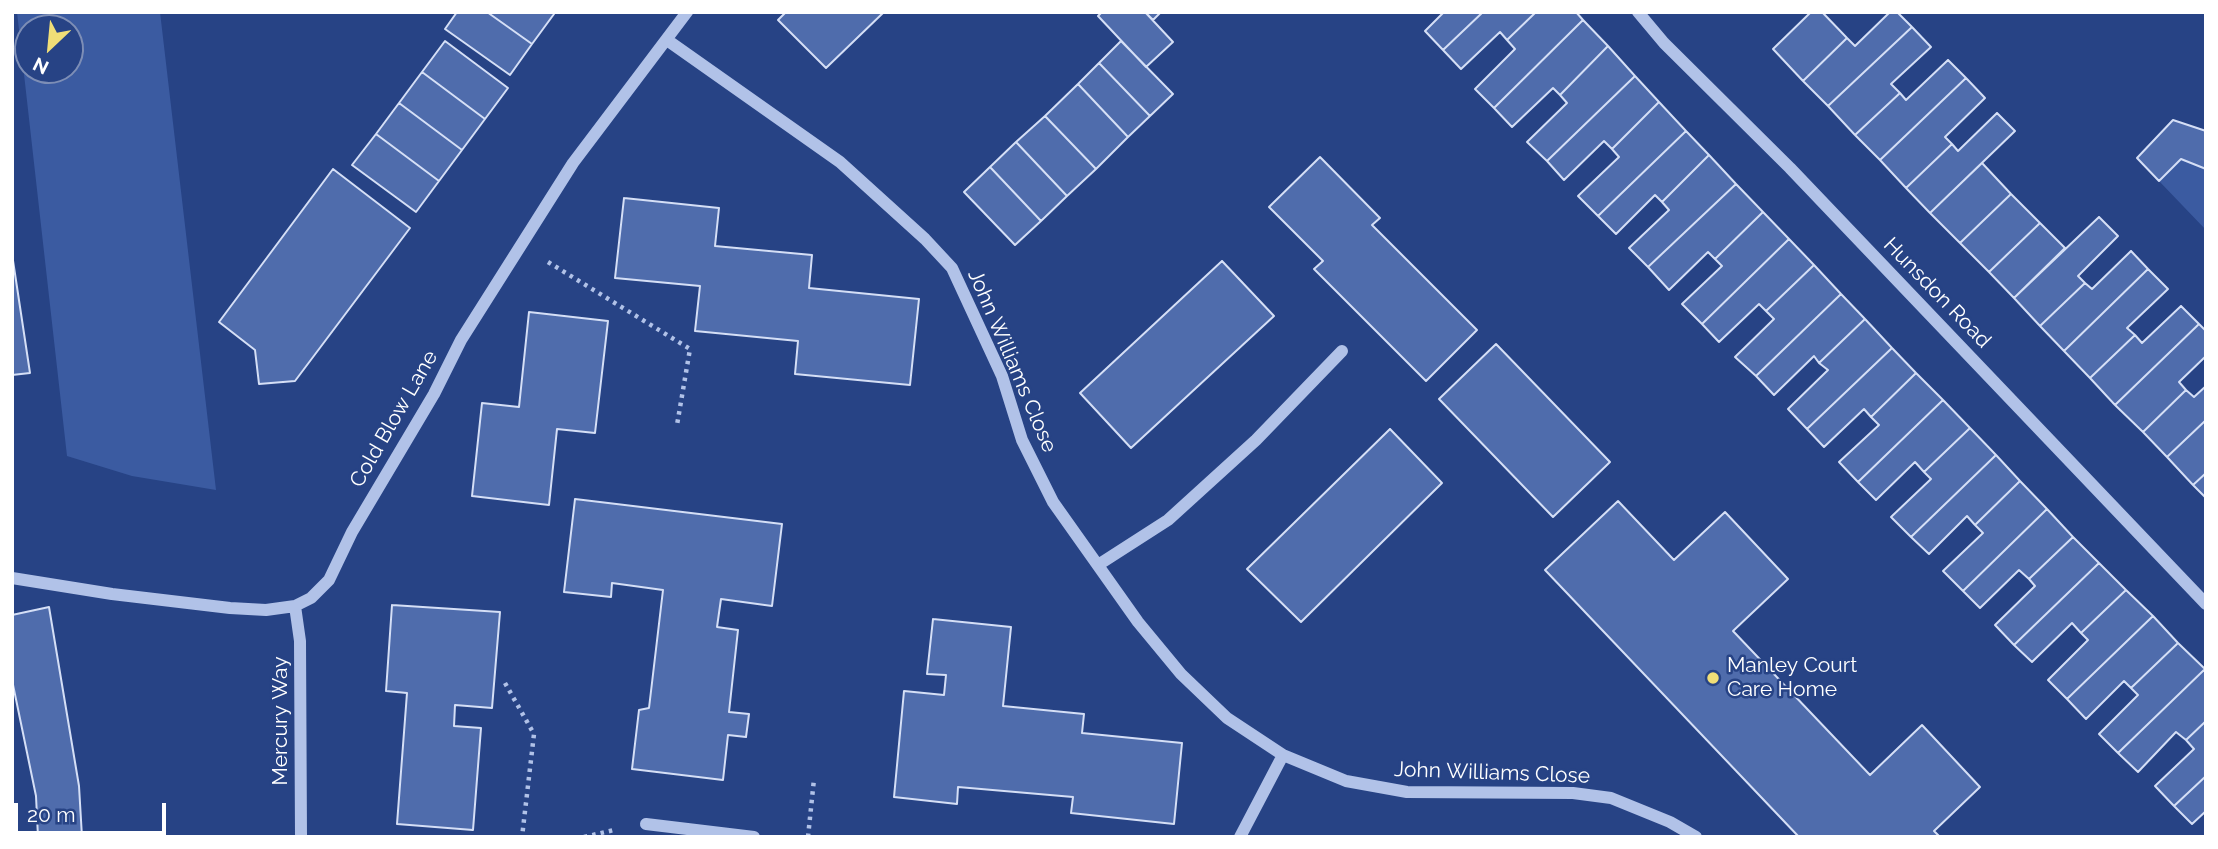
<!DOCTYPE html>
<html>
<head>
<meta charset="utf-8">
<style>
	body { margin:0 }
	#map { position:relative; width:2218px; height:849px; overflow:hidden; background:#274385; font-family:Raleway,sans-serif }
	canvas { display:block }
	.frame { position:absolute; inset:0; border:14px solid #fff; pointer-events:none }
	.north { position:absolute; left:14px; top:14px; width:70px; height:70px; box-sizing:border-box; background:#274385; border:2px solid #7d8eb6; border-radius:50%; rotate:206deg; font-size:19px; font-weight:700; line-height:28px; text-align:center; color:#fff }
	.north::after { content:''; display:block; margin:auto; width:24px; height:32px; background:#f0de77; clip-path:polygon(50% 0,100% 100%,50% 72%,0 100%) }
	.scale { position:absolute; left:14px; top:803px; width:152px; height:32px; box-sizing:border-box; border:4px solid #fff; border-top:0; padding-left:9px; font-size:21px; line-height:24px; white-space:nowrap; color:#fff; -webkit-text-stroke:5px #274385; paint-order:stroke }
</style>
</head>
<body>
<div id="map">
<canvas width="2218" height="849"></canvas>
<div class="frame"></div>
<div class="north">N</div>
<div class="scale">20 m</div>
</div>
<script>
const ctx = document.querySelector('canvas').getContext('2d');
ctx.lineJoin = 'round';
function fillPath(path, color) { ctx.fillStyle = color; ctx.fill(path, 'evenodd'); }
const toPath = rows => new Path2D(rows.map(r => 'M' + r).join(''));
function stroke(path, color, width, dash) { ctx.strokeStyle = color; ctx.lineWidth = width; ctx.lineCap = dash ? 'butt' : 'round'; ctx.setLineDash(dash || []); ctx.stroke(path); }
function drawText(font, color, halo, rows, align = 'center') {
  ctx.font = font + ' Raleway,sans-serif'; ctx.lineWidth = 5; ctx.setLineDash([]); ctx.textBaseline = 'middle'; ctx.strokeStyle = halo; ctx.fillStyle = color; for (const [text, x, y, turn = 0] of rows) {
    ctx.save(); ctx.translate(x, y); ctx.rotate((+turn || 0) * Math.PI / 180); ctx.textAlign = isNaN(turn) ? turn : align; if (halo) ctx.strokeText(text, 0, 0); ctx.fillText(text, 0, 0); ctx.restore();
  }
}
fillPath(toPath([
	[17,12,160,12,216,490,132,476,67,456],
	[28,28,70,28,70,70,28,70],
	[2181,159,2206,169,2206,230,2159,181]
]), '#3b5ba1');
const building = toPath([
	[457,12,487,12,532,44,510,75,445,29,457,12],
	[487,12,552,12,554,14,532,44,487,12],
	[786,12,884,12,826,68,778,20,786,12],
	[1102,12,1145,12,1173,42,1146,67,1098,16,1102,12],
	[1145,12,1161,12,1153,20,1145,12],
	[1444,12,1483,12,1443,50,1425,31,1444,12],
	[1483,12,1536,12,1507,40,1500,32,1461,69,1443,50,1483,12],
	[1536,12,1576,12,1583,20,1494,108,1475,89,1515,49,1507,40,1536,12],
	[1811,12,1822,12,1847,38,1803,81,1773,49,1811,12],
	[1890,12,1897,12,1912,27,1828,106,1803,81,1847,38,1855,46,1890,12],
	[1583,20,1608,46,1560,95,1553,88,1512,127,1494,108,1583,20],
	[1912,27,1931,47,1891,84,1900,93,1855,135,1828,106,1912,27],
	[445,41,508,88,485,119,422,72,445,41],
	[1121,41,1173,94,1150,116,1099,63,1121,41],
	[1608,46,1635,76,1547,161,1527,142,1567,103,1560,95,1608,46],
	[1948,60,1966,78,1880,160,1855,135,1900,93,1906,100,1948,60],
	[1099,63,1150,116,1128,137,1078,84,1099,63],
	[422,72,485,119,462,150,399,103,422,72],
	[1635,76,1659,102,1612,149,1604,141,1564,180,1547,161,1635,76],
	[1966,78,1985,98,1945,137,1952,144,1906,188,1880,160,1966,78],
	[1078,84,1128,137,1096,169,1045,116,1078,84],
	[1659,102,1686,131,1598,216,1578,196,1619,157,1612,149,1659,102],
	[399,103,462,150,439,181,376,134,399,103],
	[1997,113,2015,131,1930,213,1906,188,1952,144,1958,151,1997,113],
	[1045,116,1096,169,1067,196,1016,142,1045,116],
	[2173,120,2206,131,2206,169,2181,159,2159,181,2137,158,2173,120],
	[1686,131,1709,155,1662,202,1655,195,1616,234,1598,216,1686,131],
	[376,134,439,181,416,212,352,165,376,134],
	[1016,142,1067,196,1041,221,990,167,1016,142],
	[1709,155,1736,184,1648,267,1629,248,1669,210,1662,202,1709,155],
	[1320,157,1380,218,1372,225,1477,330,1426,381,1314,269,1323,261,1269,207,1320,157],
	[1982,163,2011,194,1960,243,1930,213,1982,163],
	[990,167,1041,221,1015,245,964,192,990,167],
	[333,169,410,228,295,381,259,384,255,350,219,322,333,169],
	[1736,184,1763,212,1715,259,1708,252,1669,290,1648,267,1736,184],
	[2011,194,2040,223,1989,272,1960,243,2011,194],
	[624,198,719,208,715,246,812,255,809,288,919,299,910,385,795,374,798,341,695,331,700,286,615,278,624,198],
	[1763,212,1789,239,1702,324,1682,304,1722,266,1715,259,1763,212],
	[2099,217,2118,236,2078,276,2085,283,2040,326,2014,298,2099,217],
	[2040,223,2065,248,2014,298,1989,272,2040,223],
	[1789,239,1814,265,1766,311,1759,304,1719,342,1702,324,1789,239],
	[2131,251,2148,269,2064,351,2040,326,2085,283,2092,289,2131,251],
	[12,254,30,373,12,375,12,254],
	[1222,261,1274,316,1131,448,1080,393,1222,261],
	[1814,265,1841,294,1756,376,1735,357,1774,319,1766,311,1814,265],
	[2148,269,2168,289,2127,328,2135,335,2090,378,2064,351,2148,269],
	[1841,294,1865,319,1819,363,1814,356,1774,395,1756,376,1841,294],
	[2181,306,2199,324,2115,405,2090,378,2135,335,2142,343,2181,306],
	[529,312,608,321,595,433,557,429,549,505,472,496,482,403,519,407,529,312],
	[1865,319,1892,348,1807,429,1788,409,1828,370,1819,363,1865,319],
	[2199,324,2206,331,2206,356,2179,382,2186,390,2143,432,2115,405,2199,324],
	[1496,344,1610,462,1553,517,1439,399,1496,344],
	[1892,348,1916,373,1871,417,1864,409,1824,447,1807,429,1892,348],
	[1916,373,1943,400,1858,482,1839,462,1879,425,1871,417,1916,373],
	[2206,386,2206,420,2167,457,2143,432,2186,390,2194,397,2206,386],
	[1943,400,1970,428,1924,472,1915,462,1876,500,1858,482,1943,400],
	[2206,420,2206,473,2193,485,2167,457,2206,420],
	[1970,428,1996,455,1911,537,1891,517,1931,479,1924,472,1970,428],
	[1390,429,1442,483,1301,622,1247,569,1390,429],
	[1996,455,2020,481,1975,525,1967,516,1929,554,1911,537,1996,455],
	[2206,473,2206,498,2193,485,2206,473],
	[2020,481,2047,509,1963,591,1943,571,1983,533,1975,525,2020,481],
	[575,499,782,524,772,606,721,599,717,627,738,630,729,712,749,714,746,737,728,735,723,780,632,769,639,710,649,708,663,590,612,583,611,597,564,592,575,499],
	[1618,501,1674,560,1725,512,1788,579,1733,631,1870,775,1922,725,1980,787,1934,831,1940,837,1799,837,1545,570,1618,501],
	[2047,509,2073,537,2029,579,2019,570,1980,608,1963,591,2047,509],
	[2073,537,2099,563,2014,645,1995,625,2035,586,2029,579,2073,537],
	[2099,563,2126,590,2081,633,2072,623,2032,662,2014,645,2099,563],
	[2126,590,2153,616,2067,699,2048,680,2088,640,2081,633,2126,590],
	[392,605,500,612,492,708,455,705,454,726,481,728,473,830,397,824,407,693,386,691,392,605],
	[49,607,79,786,82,837,38,837,36,796,12,680,12,615,49,607],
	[2153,616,2178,643,2131,688,2124,681,2086,719,2067,699,2153,616],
	[933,619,1011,627,1003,706,1084,714,1082,733,1182,743,1174,824,1071,813,1073,797,958,787,957,804,894,797,904,691,944,695,946,675,927,674,933,619],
	[2178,643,2205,669,2118,753,2099,734,2138,695,2131,688,2178,643],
	[2205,669,2206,721,2186,740,2176,732,2138,772,2118,753,2205,669],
	[2206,721,2206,776,2174,806,2155,786,2194,749,2186,740,2206,721],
	[2206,776,2206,811,2192,824,2174,806,2206,776]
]);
fillPath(building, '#4f6cac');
stroke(building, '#d5dff6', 2);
stroke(toPath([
	[548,262,690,349,677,425],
	[505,683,534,734,522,837],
	[584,837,614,830],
	[808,837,814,779]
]), '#b1c2e8', 4.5, [3.5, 5]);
stroke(toPath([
	[1638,12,1664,43,1790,168,2206,604],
	[667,40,840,162,925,239,952,268,1002,376,1022,440,1053,502,1138,622,1181,674,1227,718,1283,755,1346,781,1407,792,1573,793,1611,798,1670,822,1696,837],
	[1098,565,1168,520,1256,440,1342,351],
	[12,578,112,594,230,608,266,610,295,606,311,598,329,580,352,532,434,394,461,340,573,163,687,12],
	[295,606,300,641,301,837],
	[646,824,754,837],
	[1240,837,1283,755]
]), '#b1c2e8', 12);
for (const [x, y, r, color] of [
	[1713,678,7,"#f0de77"]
]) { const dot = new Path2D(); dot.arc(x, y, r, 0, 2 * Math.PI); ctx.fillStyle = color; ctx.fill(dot); stroke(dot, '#274385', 2.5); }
drawText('21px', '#fff', '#274385', [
	["Hunsdon Road",1937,293,46],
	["John Williams Close",1012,361,67],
	["Cold Blow Lane",394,419,-60],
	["Mercury Way",281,721,-90],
	["John Williams Close",1492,773,2]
]);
drawText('21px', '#fff', '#274385', [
	["Manley Court",1727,666],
	["Care Home",1727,690]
], 'left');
</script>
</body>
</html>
